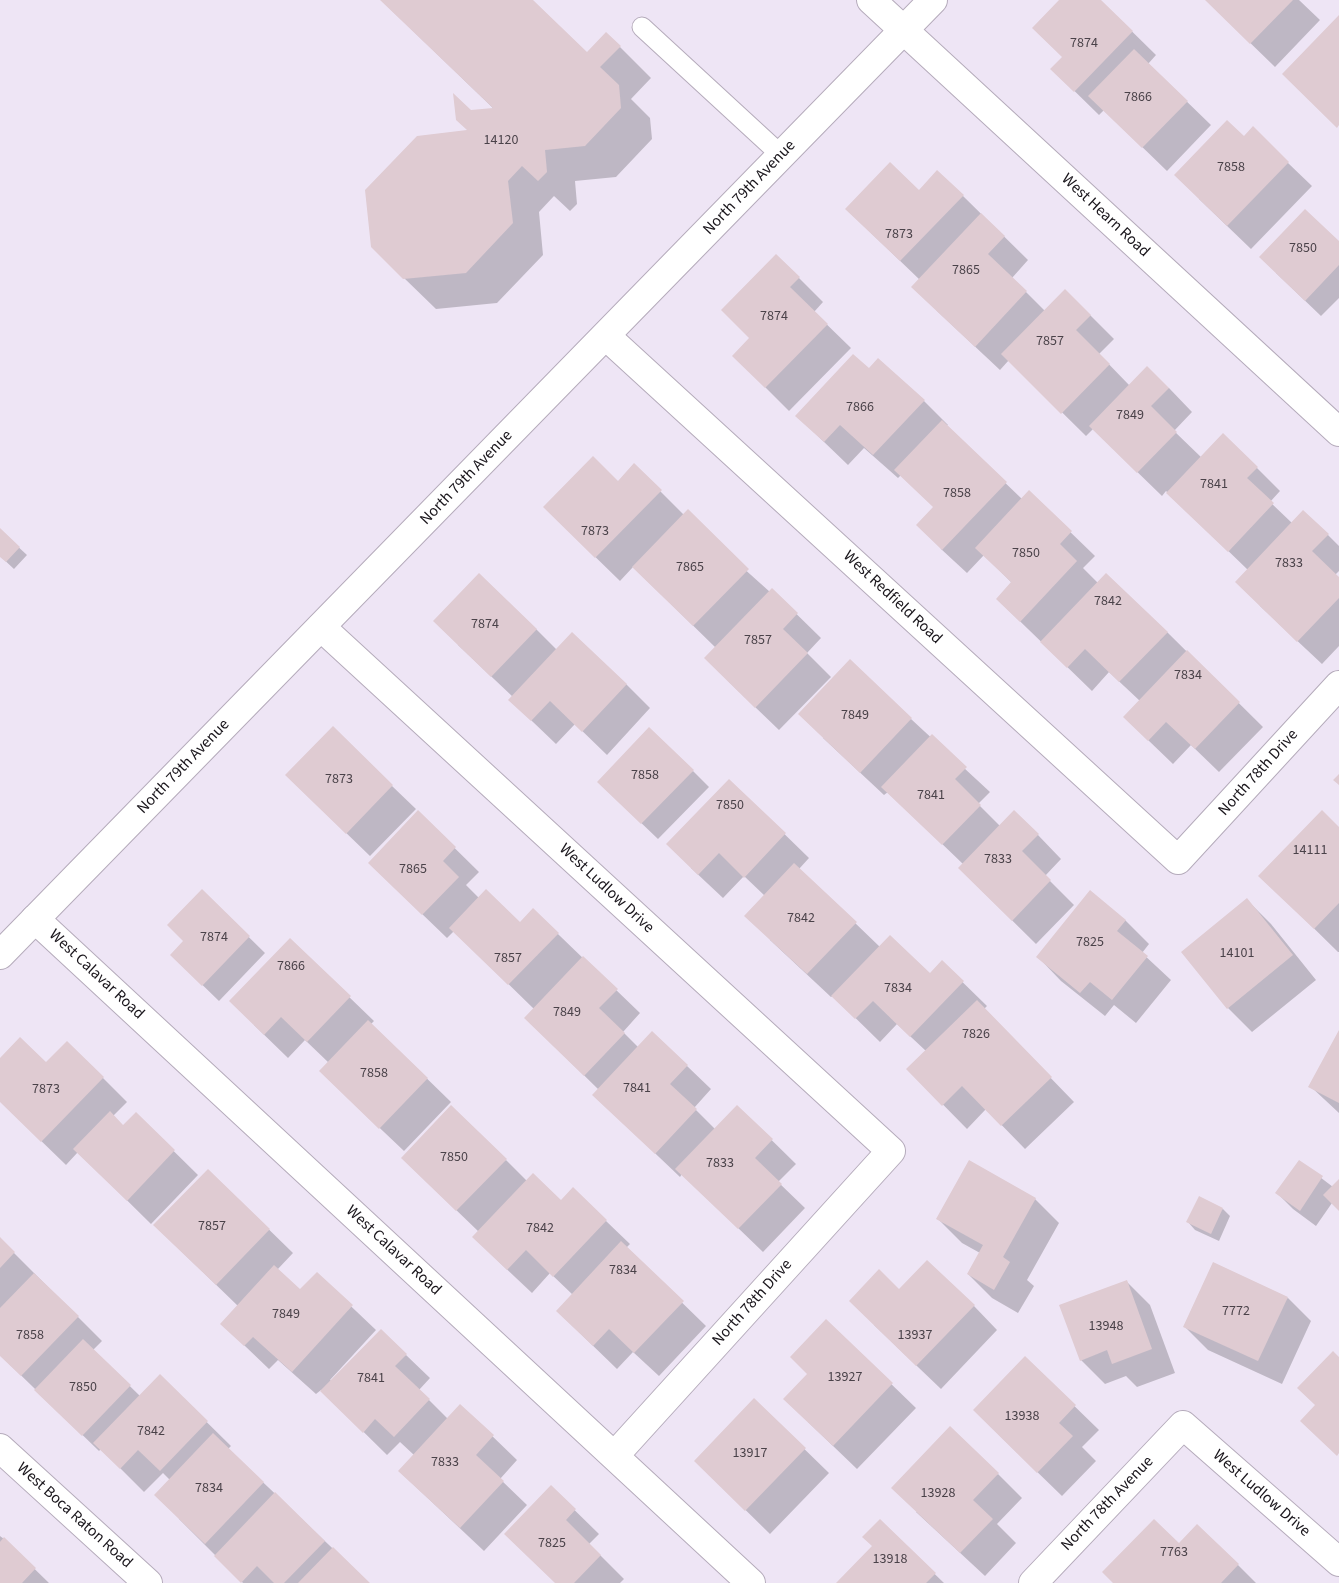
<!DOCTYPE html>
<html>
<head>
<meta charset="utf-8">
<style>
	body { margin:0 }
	canvas { display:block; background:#eee5f5 }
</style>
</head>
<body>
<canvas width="1339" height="1583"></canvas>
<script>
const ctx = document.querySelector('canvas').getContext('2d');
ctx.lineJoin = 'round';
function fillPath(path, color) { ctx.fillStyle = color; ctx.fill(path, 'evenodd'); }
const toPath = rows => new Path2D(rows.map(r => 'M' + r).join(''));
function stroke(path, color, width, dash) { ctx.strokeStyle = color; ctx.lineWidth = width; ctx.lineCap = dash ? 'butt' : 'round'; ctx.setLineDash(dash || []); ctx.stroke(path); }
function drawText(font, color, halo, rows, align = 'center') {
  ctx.font = font + ' "Source Sans 3",sans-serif'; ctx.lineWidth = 4; ctx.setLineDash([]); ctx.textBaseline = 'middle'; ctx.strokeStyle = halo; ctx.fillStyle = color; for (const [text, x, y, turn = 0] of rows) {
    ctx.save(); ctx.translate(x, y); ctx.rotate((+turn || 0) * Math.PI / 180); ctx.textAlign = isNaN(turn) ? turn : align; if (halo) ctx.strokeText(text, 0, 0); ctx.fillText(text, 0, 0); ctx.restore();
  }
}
fillPath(toPath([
	[381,0,531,0,587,54,620,47,651,78,631,99,650,118,652,139,616,177,575,181,577,204,570,211,554,196,539,212,543,255,497,303,436,309,404,278,469,131,471,112,495,110],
	[1060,0,1100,0,1156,55,1148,64,1211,125,1167,171,1104,110,1099,115,1052,69,1063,58],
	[1206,0,1299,0,1320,20,1275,67],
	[1244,138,1288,163,1312,186,1251,249,1199,199],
	[919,192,963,196,1028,260,1012,278,1045,311,1065,290,1114,339,1099,354,1130,386,1169,388,1192,412,1174,431,1202,458,1257,468,1280,491,1270,502,1292,523,1328,535,1339,546,1339,571,1335,575,1339,579,1339,646,1322,664,1260,606,1248,570,1166,491,1162,496,1093,429,1086,436,1009,360,1000,370,937,311,920,280,871,233],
	[1339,243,1339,298,1321,316,1276,273],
	[776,255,823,302,814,312,851,348,789,411,734,356,751,338],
	[869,370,924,401,948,425,946,426,1022,499,1029,492,1095,556,1083,568,1098,583,1167,632,1263,727,1219,772,1191,745,1173,764,1148,740,1140,701,1109,672,1092,691,997,599,1012,583,984,555,967,573,941,549,934,507,901,475,898,478,864,448,848,465,797,416],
	[634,465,684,515,770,592,772,590,821,638,807,653,831,677,779,730,729,682,716,648,633,567,620,581,544,507,618,482],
	[0,530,27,555,14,569,0,556],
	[536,629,557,650,626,684,650,708,607,755,575,724,556,744,510,700,513,697,458,645],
	[911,719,990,792,978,804,1000,826,1038,835,1061,859,1045,876,1074,905,1036,944,959,868,963,864,888,792,884,795,823,738],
	[693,771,709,787,658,839,614,797],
	[729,780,809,858,799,869,880,947,930,975,942,962,987,1006,984,1009,1074,1102,1025,1149,986,1109,967,1129,908,1069,926,1051,897,1024,880,1042,833,996,831,997,770,940,765,896,744,876,723,898,691,868],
	[392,786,416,809,370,856,311,799],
	[418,812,479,872,466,885,479,898,520,924,533,910,640,1013,623,1032,639,1048,687,1066,711,1089,694,1108,715,1129,737,1106,796,1164,778,1182,805,1208,763,1252,682,1174,680,1177,618,1118,599,1090,550,1042,534,1009,454,931,447,938,393,886],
	[1339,829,1339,952,1338,952,1284,899],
	[202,891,265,953,219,1001,188,971,185,941],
	[1247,900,1271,924,1316,980,1252,1032,1228,1008,1183,952],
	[1125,920,1149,944,1142,953,1171,980,1136,1023,1114,1005,1105,1016,1061,981,1038,957],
	[290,940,374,1021,371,1024,451,1102,404,1151,345,1095,329,1063,305,1040,288,1058,254,1025],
	[1339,1032,1339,1113,1310,1086],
	[0,1060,46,1064,103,1078,127,1102,113,1116,123,1126,136,1114,198,1175,151,1224,78,1152,66,1165,0,1101],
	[506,1160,527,1181,561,1202,606,1221,630,1244,626,1248,706,1326,659,1376,633,1352,617,1369,557,1311,573,1295,550,1273,532,1293,498,1261,479,1232,426,1181],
	[1299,1161,1333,1187,1339,1181,1339,1210,1332,1203,1316,1226,1293,1209,1277,1193],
	[970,1162,1035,1199,1059,1223,1027,1280,1034,1286,1018,1313,992,1298,968,1274,980,1253,962,1243,938,1219],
	[208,1170,293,1253,277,1270,300,1291,317,1274,376,1330,330,1380,332,1381,406,1355,430,1378,419,1390,448,1419,460,1405,517,1460,500,1479,527,1505,484,1551,399,1471,414,1455,400,1442,387,1455,321,1390,316,1394,278,1360,269,1369,222,1324,238,1306,179,1249],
	[1223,1209,1230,1216,1219,1241,1195,1230,1188,1222],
	[0,1239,102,1341,93,1350,140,1396,160,1376,231,1446,228,1449,369,1583,243,1583,179,1519,170,1480,163,1473,144,1492,101,1449,99,1451,0,1355],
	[1126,1281,1150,1305,1175,1373,1137,1387,1126,1376,1105,1384,1081,1360],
	[899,1291,974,1306,997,1330,941,1389,874,1325],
	[1288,1298,1311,1321,1282,1384,1208,1350,1185,1327],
	[826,1321,916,1408,857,1469,808,1422,808,1374],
	[1025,1358,1099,1430,1082,1447,1096,1461,1062,1496,998,1434],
	[754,1400,829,1473,770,1534,719,1484],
	[998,1474,1022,1498,997,1524,1016,1543,985,1576,916,1512],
	[551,1487,599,1534,589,1544,624,1579,620,1583,556,1583],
	[880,1521,944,1583,838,1583,873,1546],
	[0,1536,4,1539,49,1583,0,1583],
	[1179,1545,1238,1565,1256,1583,1115,1583]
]), '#0003');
fillPath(toPath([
	[380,0,533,0,587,52,606,32,621,46,600,67,619,85,621,108,585,146,545,150,547,172,538,181,522,166,508,181,513,223,466,273,403,279,371,247,365,190,417,136,467,130,456,120,453,93,471,110,493,108],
	[1059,0,1101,0,1133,31,1074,92,1050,69,1062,57,1032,28],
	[1205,0,1293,0,1250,44],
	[1339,15,1339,125,1337,128,1282,74],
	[1134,49,1188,101,1142,148,1088,96],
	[1227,120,1244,136,1253,126,1289,162,1227,226,1174,175],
	[890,162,919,190,937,170,964,195,900,261,845,209],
	[1305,209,1339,241,1339,265,1305,301,1259,257],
	[981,213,1005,236,988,254,1027,291,975,347,911,287],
	[776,254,800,277,790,287,828,324,765,388,732,356,749,338,721,310],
	[1065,289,1091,315,1076,330,1110,364,1061,414,1001,354],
	[853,354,869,368,878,358,925,400,873,455,840,425,824,442,795,416],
	[1147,366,1169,388,1151,406,1177,432,1137,473,1089,426],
	[942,420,1007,482,942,550,916,525,933,507,894,470],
	[1223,433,1258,467,1247,478,1274,503,1228,552,1166,493],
	[593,456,618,481,634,463,662,490,595,558,543,507],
	[1029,490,1072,531,1060,544,1077,561,1020,622,996,599,1011,582,975,548],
	[688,509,749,569,693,626,632,567],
	[1303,510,1329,534,1312,551,1339,577,1339,598,1297,642,1235,582],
	[0,528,20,547,6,562,0,557],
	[479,573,537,629,491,677,433,621],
	[1106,573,1168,632,1119,682,1085,649,1067,668,1040,642],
	[772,588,798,613,783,629,808,653,755,708,704,658],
	[572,632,627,684,582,732,550,701,531,721,508,700],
	[1187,650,1240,702,1195,749,1166,722,1148,741,1123,717],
	[850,659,912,718,860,773,798,714],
	[333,726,393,785,346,834,285,775],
	[649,727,694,770,641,824,597,782],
	[932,734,967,767,955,779,981,805,942,845,881,787],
	[1339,774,1339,785,1333,780],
	[729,779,786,833,744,878,719,853,698,875,666,844],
	[418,810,456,847,443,861,459,877,422,915,368,863],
	[1014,810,1039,834,1022,851,1051,880,1012,921,958,868],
	[1322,810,1339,827,1339,903,1314,929,1258,876],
	[794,863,857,922,807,974,744,916],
	[202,889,250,936,202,986,170,955,183,941,167,925],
	[486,889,520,922,533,908,559,933,508,985,449,928],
	[1090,890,1126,920,1117,931,1148,956,1112,1000,1090,982,1080,993,1036,957],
	[1247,898,1293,955,1227,1009,1181,952],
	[890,935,930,973,942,960,964,981,910,1037,873,1001,855,1019,831,996],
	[290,938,351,996,307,1042,281,1017,264,1035,229,1001],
	[583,956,618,989,599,1008,625,1033,584,1076,524,1018],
	[977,1000,1052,1077,1001,1126,962,1086,942,1106,906,1069],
	[368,1020,428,1078,379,1129,319,1071],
	[1339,1030,1339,1103,1308,1087],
	[652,1031,688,1065,670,1084,697,1109,655,1154,592,1095],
	[20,1037,46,1062,67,1041,104,1077,41,1142,0,1102,0,1058],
	[451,1105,507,1159,456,1211,401,1158],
	[737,1105,773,1139,755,1158,782,1184,738,1229,675,1169],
	[110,1111,123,1125,136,1112,175,1150,127,1201,73,1149],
	[969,1160,1036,1198,1003,1257,1010,1262,994,1290,967,1274,983,1245,936,1219],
	[1299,1160,1323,1176,1300,1211,1275,1193],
	[208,1169,270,1229,216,1285,153,1225],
	[533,1173,561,1200,573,1187,607,1220,553,1277,526,1250,507,1270,472,1237],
	[1339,1179,1339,1211,1323,1195],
	[1199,1196,1223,1208,1211,1234,1186,1222],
	[0,1237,15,1252,0,1268],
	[621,1241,684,1301,634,1353,609,1329,593,1346,556,1311],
	[927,1260,975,1305,916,1366,849,1301,879,1269,899,1289],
	[1213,1262,1288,1297,1258,1361,1183,1327],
	[274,1265,300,1289,317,1272,353,1305,292,1372,253,1337,244,1346,220,1324],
	[34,1273,79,1316,21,1376,0,1356,0,1308],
	[1127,1280,1152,1349,1112,1364,1107,1350,1080,1361,1059,1305],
	[826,1319,893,1383,833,1446,783,1399,807,1374,790,1357],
	[381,1329,407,1354,395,1366,430,1399,394,1437,375,1419,363,1433,320,1391],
	[83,1339,131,1385,82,1436,34,1390],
	[1333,1351,1339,1357,1339,1453,1337,1456,1300,1421,1315,1405,1297,1388],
	[1025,1356,1076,1405,1059,1423,1073,1436,1037,1473,973,1410],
	[160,1374,208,1421,160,1471,138,1450,120,1469,93,1443],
	[754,1398,806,1448,745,1511,694,1461],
	[460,1404,494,1435,476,1455,504,1481,460,1528,398,1471],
	[950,1426,999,1473,973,1500,993,1519,960,1553,891,1488],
	[213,1433,264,1482,205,1544,154,1495],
	[551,1485,576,1509,566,1520,601,1555,574,1583,555,1583,504,1534],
	[275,1492,325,1541,284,1583,274,1583,257,1566,241,1583,214,1556],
	[880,1519,936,1573,926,1583,836,1583,872,1546,862,1537],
	[1154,1519,1179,1543,1197,1524,1239,1564,1221,1583,1113,1583,1102,1572],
	[4,1537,36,1568,22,1583,0,1583,0,1542],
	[333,1547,370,1583,298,1583]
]), '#dfcbd2');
const service = toPath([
	[642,27,781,155]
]);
const minor = toPath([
	[871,0,1339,432],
	[606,336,1178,860,1339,685],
	[321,627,891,1151,615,1455],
	[35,919,751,1583],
	[0,1448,148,1583],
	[1033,1583,1183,1425,1339,1562]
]);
const tertiary = toPath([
	[0,955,933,0]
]);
stroke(service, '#b5abbb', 21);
stroke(minor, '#b5abbb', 30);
stroke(tertiary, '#b5abbb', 30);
stroke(service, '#fff', 19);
stroke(minor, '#fff', 28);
stroke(tertiary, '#fff', 28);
drawText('14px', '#4a4249', null, [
	["7874",1084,44],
	["7866",1138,98],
	["14120",501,141],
	["7858",1231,168],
	["7873",899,235],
	["7850",1303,249],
	["7865",966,271],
	["7874",774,317],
	["7857",1050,342],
	["7866",860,408],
	["7849",1130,416],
	["7841",1214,485],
	["7858",957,494],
	["7873",595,532],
	["7850",1026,554],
	["7833",1289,564],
	["7865",690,568],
	["7842",1108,602],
	["7874",485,625],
	["7857",758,641],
	["7834",1188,676],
	["7849",855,716],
	["7858",645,776],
	["7873",339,780],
	["7841",931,796],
	["7850",730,806],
	["14111",1310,851],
	["7833",998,860],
	["7865",413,870],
	["7842",801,919],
	["7874",214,938],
	["7825",1090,943],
	["14101",1237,954],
	["7857",508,959],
	["7866",291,967],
	["7834",898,989],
	["7849",567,1013],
	["7826",976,1035],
	["7858",374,1074],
	["7841",637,1089],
	["7873",46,1090],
	["7850",454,1158],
	["7833",720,1164],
	["7857",212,1227],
	["7842",540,1229],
	["7834",623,1271],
	["7772",1236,1312],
	["7849",286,1315],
	["13948",1106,1327],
	["7858",30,1336],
	["13937",915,1336],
	["13927",845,1378],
	["7841",371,1379],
	["7850",83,1388],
	["13938",1022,1417],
	["7842",151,1432],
	["13917",750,1454],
	["7833",445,1463],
	["7834",209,1489],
	["13928",938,1494],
	["7825",552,1544],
	["7763",1174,1553],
	["13918",890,1560]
]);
drawText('16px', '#19151b', '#fff', [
	["North 79th Avenue",750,188,-46],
	["West Hearn Road",1105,216,43],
	["North 79th Avenue",467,478,-46],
	["West Redfield Road",892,598,43],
	["North 79th Avenue",184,767,-46],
	["North 78th Drive",1259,773,-48],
	["West Ludlow Drive",606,889,43],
	["West Calavar Road",96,975,43],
	["West Calavar Road",393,1251,43],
	["North 78th Drive",753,1303,-48],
	["West Ludlow Drive",1261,1494,41],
	["North 78th Avenue",1108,1504,-46],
	["West Boca Raton Road",74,1516,42]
]);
</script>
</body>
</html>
